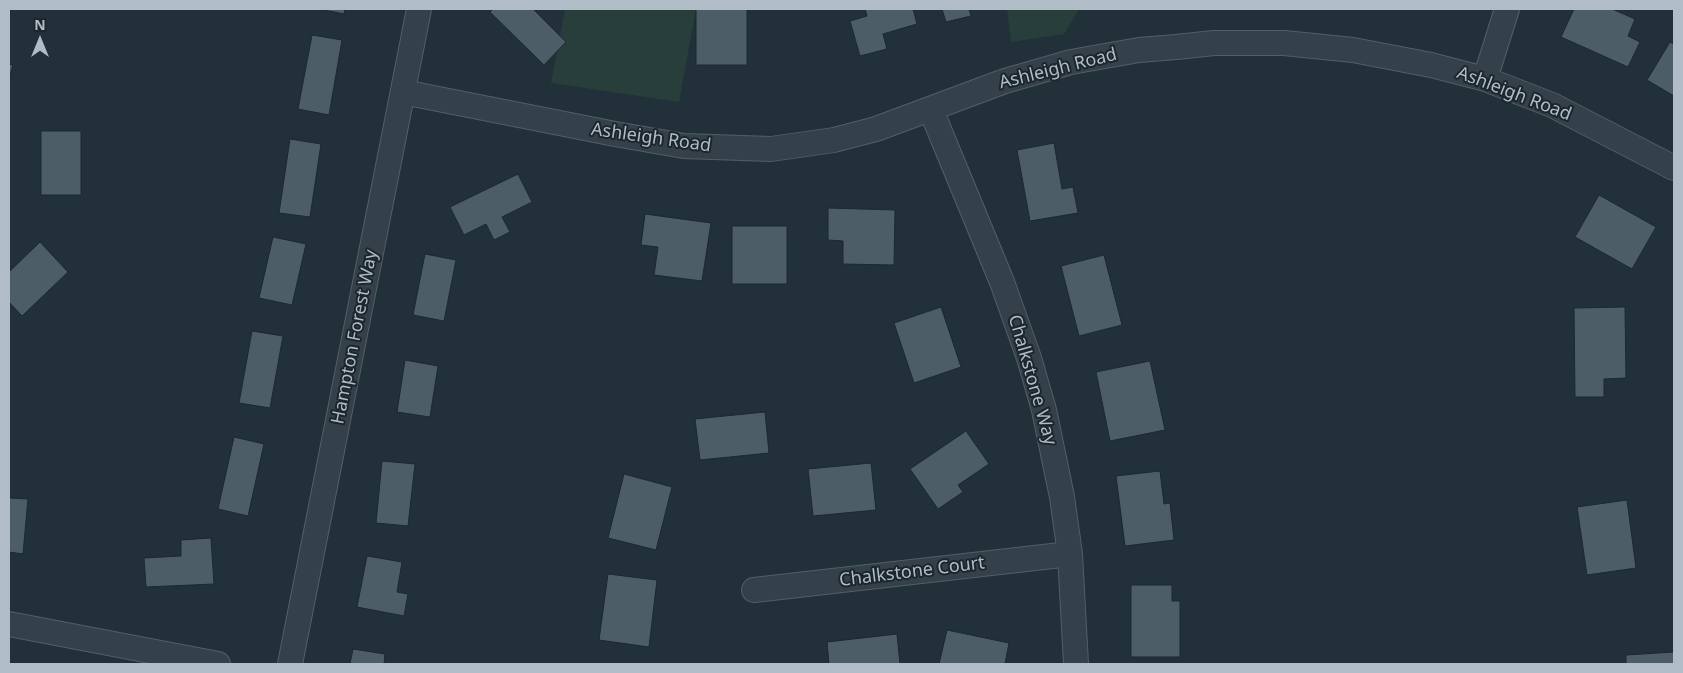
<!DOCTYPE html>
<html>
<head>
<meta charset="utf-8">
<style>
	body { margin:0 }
	#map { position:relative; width:1683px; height:673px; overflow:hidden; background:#223039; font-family:"Noto Sans",sans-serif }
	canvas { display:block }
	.frame { position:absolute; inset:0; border:10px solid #b0bcc6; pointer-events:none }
	.north { position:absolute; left:15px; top:15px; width:50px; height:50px; -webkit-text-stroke:4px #1b262e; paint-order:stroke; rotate:0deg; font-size:14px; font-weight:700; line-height:20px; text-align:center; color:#b0bcc6 }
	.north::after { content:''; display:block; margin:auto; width:18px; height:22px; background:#b0bcc6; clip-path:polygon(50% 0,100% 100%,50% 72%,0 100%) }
</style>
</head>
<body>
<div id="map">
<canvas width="1683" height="673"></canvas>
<div class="frame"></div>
<div class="north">N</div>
</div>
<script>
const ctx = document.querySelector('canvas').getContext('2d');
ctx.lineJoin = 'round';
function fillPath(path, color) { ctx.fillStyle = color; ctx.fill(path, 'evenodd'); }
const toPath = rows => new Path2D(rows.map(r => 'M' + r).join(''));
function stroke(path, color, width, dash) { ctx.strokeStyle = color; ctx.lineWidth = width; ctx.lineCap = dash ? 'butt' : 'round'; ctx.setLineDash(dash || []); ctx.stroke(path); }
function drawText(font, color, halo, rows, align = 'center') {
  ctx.font = font + ' "Noto Sans",sans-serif'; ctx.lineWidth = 4; ctx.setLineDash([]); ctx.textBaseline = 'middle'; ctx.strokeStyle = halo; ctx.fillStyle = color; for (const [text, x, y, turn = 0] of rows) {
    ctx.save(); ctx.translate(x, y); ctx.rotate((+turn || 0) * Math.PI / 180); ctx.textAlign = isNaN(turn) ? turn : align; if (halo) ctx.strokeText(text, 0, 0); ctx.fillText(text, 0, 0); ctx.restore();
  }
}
fillPath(toPath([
	[565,9,696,9,679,102,551,83],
	[1007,9,1079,9,1064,34,1011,42]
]), '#273e3b');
const building = toPath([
	[319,9,345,9,344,14,319,9],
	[493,9,533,9,566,42,544,65,490,12,493,9],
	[696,9,747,9,747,65,696,65,696,9],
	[865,9,913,9,917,24,883,34,887,49,860,56,850,21,867,16,865,9],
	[942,9,969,9,971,16,946,22,942,9],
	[1574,9,1612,9,1635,19,1628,36,1640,42,1628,67,1561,37,1574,9],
	[312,35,342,40,329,115,298,109,312,35],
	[1670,42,1674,44,1674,96,1647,80,1670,42],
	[9,64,13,65,9,78,9,64],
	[41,131,81,131,81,195,41,195,41,131],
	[290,139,321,144,310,217,279,213,290,139],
	[1054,143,1062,189,1073,187,1078,213,1030,221,1017,150,1054,143],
	[518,174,532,202,502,217,510,232,494,240,486,224,464,235,450,207,518,174],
	[1599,195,1656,227,1632,269,1575,237,1599,195],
	[828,208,895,210,894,265,843,264,843,241,828,240,828,208],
	[645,214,711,223,702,281,654,275,658,247,641,245,645,214],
	[732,226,787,226,787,284,732,284,732,226],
	[273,237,306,244,292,305,259,298,273,237],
	[40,242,68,272,22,316,9,302,9,272,40,242],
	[425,254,456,260,444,321,413,315,425,254],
	[1104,255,1122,325,1079,336,1061,266,1104,255],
	[941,307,961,367,914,383,894,323,941,307],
	[1625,307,1626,378,1604,379,1604,397,1575,397,1574,308,1625,307],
	[252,331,283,336,270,408,239,403,252,331],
	[405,360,438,366,430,417,397,412,405,360],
	[1150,361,1165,430,1110,441,1096,372,1150,361],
	[765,412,769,453,700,460,695,419,765,412],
	[966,431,989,464,958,485,963,492,938,509,910,469,966,431],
	[234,437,264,444,248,516,218,509,234,437],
	[382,461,415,464,408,526,376,523,382,461],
	[871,463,876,510,813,516,808,469,871,463],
	[1160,471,1164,504,1170,503,1174,540,1125,546,1116,476,1160,471],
	[624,474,672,487,656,550,608,538,624,474],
	[9,498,28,499,23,554,9,552,9,498],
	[1627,500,1636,568,1587,575,1577,507,1627,500],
	[211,538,214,584,146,587,144,558,181,556,181,540,211,538],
	[367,556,402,562,397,592,408,594,404,616,357,607,367,556],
	[608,574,657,580,649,647,599,640,608,574],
	[1131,585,1172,585,1172,601,1180,601,1180,657,1131,657,1131,585],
	[947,630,1009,643,1005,664,939,664,947,630],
	[897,634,900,664,829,664,827,642,897,634],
	[353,649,385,654,384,664,350,664,353,649],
	[1674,652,1674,664,1626,664,1626,655,1674,652]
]);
fillPath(building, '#4d5d68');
stroke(building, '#1d2830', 1);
const minor = toPath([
	[1485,79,1507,9],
	[403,92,615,134,684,146,771,149,834,140,876,129,1005,81,1071,62,1139,50,1176,47,1214,43,1284,43,1353,50,1431,65,1485,79,1552,105,1674,168],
	[931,110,1002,282,1029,358,1044,410,1062,497,1070,554,1076,664],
	[754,590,1070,554],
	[9,624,218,664],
	[290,664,419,9]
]);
stroke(minor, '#535f67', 26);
stroke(minor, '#35414a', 24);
drawText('18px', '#b0bcc6', '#1b262e', [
	["Ashleigh Road",1058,69,-14],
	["Ashleigh Road",1514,94,21],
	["Ashleigh Road",651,138,8],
	["Hampton Forest Way",355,337,-79],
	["Chalkstone Way",1032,380,74],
	["Chalkstone Court",912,572,-7]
]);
</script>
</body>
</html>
